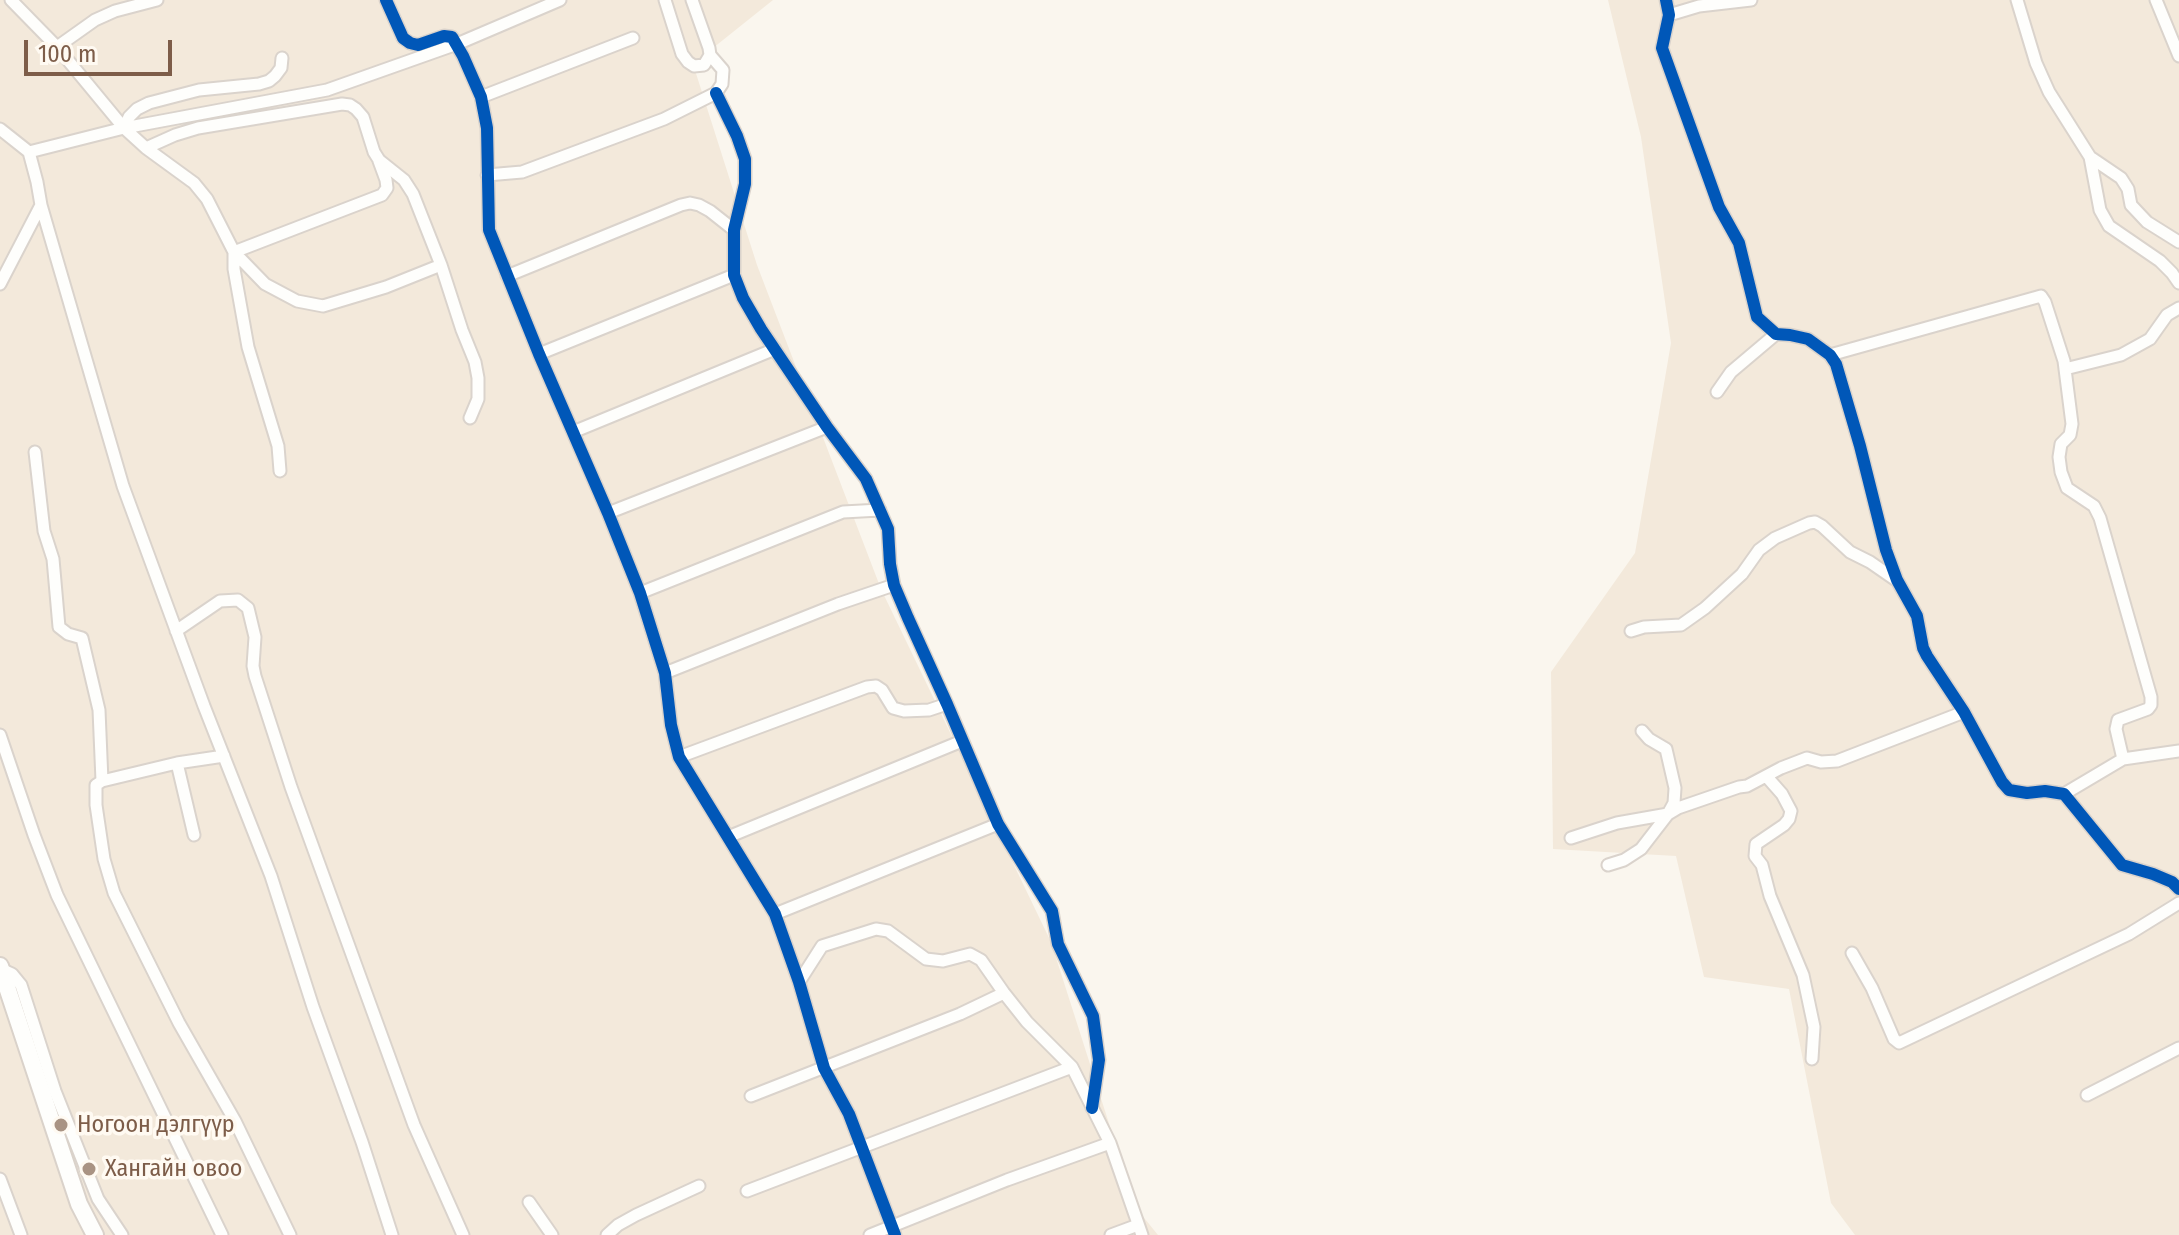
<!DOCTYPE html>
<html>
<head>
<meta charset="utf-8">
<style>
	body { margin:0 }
	#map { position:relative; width:2179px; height:1235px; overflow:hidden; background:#faf6ee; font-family:"Fira Sans Condensed",sans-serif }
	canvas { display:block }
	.scale { position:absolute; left:24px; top:40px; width:148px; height:36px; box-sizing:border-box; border:4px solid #7d5d49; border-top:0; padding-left:10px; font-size:24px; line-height:28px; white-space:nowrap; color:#7d5d49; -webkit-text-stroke:6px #fffaf2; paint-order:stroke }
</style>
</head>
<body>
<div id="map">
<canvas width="2179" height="1235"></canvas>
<div class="scale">100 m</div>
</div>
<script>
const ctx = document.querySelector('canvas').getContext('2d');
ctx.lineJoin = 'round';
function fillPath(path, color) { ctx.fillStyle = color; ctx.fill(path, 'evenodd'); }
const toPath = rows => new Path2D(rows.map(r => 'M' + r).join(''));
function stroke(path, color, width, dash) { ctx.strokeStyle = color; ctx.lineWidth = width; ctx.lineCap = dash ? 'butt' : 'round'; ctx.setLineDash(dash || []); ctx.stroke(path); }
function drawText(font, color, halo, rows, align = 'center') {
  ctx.font = font + ' "Fira Sans Condensed",sans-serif'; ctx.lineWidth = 7; ctx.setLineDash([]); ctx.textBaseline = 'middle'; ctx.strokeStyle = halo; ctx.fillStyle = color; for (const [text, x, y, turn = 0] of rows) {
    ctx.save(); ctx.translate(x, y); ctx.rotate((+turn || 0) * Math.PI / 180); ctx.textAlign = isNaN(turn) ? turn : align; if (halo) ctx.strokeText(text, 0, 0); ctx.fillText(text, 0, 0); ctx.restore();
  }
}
fillPath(toPath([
	[0,0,773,0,693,64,757,265,881,589,1051,942,1136,1208,1158,1235,0,1235],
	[1608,0,2179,0,2179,1235,1855,1235,1831,1203,1789,989,1704,977,1676,856,1553,849,1551,672,1635,553,1671,343,1641,137]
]), '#f3e9db');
const minor = toPath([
	[11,0,57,47,124,128],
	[386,0,403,38,410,43,418,45,444,36,452,37,463,56,481,97,487,128,489,230,539,354,608,513,640,593,665,673,671,725,679,757,775,914,799,982,824,1068,849,1114,895,1235],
	[665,0,682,54,688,62,694,66,704,65,710,55,709,48,692,0],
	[1666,0,1669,15,1662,48,1719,207,1739,243,1757,317,1776,334,1790,335,1808,339,1830,355,1836,364,1860,446,1886,550,1897,580,1917,616,1923,648,1927,656,1964,712,2002,782,2009,790,2027,793,2045,791,2064,794,2122,865,2153,874,2172,882,2179,889],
	[2017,0,2036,63,2049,92,2090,157,2100,210,2109,226,2160,261,2172,273,2179,283],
	[2156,0,2179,56],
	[1669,15,1699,6,1751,0],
	[57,47,95,20,115,11,157,0],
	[716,93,737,136,745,159,745,184,734,230,734,275,743,298,761,329,827,427,866,479,888,529,890,564,894,585,908,618,947,704,998,824,1052,911,1058,944,1093,1016,1099,1060,1092,1108],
	[481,97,633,38],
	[124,128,327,90,457,44,560,0],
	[124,128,129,117,137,109,149,103,199,90,259,84,269,81,275,76,281,68,282,58],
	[0,129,29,152,37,182,41,205,0,284],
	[146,148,175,135,198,128,342,104,350,105,356,109,363,117,374,152,379,160,404,180,413,194,441,265,462,330,475,362,478,378,478,399,470,418],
	[29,152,124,128,146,148,194,183,207,199,234,252,234,269,248,347,278,446,280,471],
	[2090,157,2121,178,2128,189,2131,205,2147,222,2179,242],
	[379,161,386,180,387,188,382,195,234,252,265,284,297,301,323,306,386,287,441,265],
	[487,175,522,172,664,119,716,93,722,84,723,70,710,55],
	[41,205,123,486,204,706,271,876,313,1007,362,1142,392,1235],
	[507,276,681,205,690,203,699,205,710,211,734,230],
	[539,354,734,275],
	[1830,355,2041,296,2045,302,2064,361,2072,424,2070,435,2061,444,2059,457,2061,472,2067,488,2094,506,2100,518,2151,697,2151,705,2148,709,2118,720,2116,729,2123,759],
	[2065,369,2121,355,2150,339,2167,315,2179,308],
	[1717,392,1731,372,1776,334],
	[573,432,775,349],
	[35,452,44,531,53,559,59,627,68,634,82,638,99,710,102,781],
	[608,513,827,427],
	[640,593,843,512,880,510],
	[176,631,220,601,238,600,248,608,255,637,253,666,255,676,291,787,414,1125,463,1235],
	[1631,631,1644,627,1681,625,1705,608,1742,574,1759,550,1775,538,1809,523,1815,522,1822,526,1850,552,1870,562,1896,580],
	[665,673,838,604,894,585],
	[0,735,34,835,57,895,222,1235],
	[224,756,177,763,102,781,96,785,96,805,104,859,114,893,179,1023,235,1121,290,1235],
	[679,757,867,687,876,686,882,690,893,708,904,711,929,710,947,704],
	[177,763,194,835],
	[1767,777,1782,794,1791,811,1789,819,1784,825,1756,844,1755,856,1762,865,1770,896,1803,975,1814,1027,1812,1059],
	[2064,794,2123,759,2179,751],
	[728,837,962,741],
	[1571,838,1617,823,1668,814,1674,803,1675,788,1666,749,1649,739,1642,731],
	[1608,865,1624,860,1641,849,1668,814,1678,808,1739,787,1747,786,1781,768,1807,758,1821,762,1837,761,1964,712],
	[775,914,998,824],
	[1852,953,1872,988,1894,1039,1899,1043,2129,934,2179,903],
	[1,969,12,974,21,985,55,1091,98,1199,122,1235],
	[799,982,822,946,876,929,888,931,926,959,943,961,970,954,981,960,1004,993,1027,1022,1072,1067,1110,1143,1142,1235],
	[2087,1095,2179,1048],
	[751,1096,960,1014,1004,993],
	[0,1179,21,1235],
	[747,1191,1072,1067],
	[529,1202,552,1235],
	[607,1235,618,1225,636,1215,699,1186],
	[870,1235,1007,1180,1110,1143],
	[1111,1235,1138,1225]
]);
const secondary = toPath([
	[0,966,79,1204,95,1235]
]);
stroke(minor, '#dad3cc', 15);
stroke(secondary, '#dad2ca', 20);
stroke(minor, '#fefefc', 11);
stroke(secondary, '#fefefc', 16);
stroke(toPath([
	[386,0,403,38,410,43,418,45,444,36,452,37,463,56,481,97,487,128,489,230,539,354,608,513,640,593,665,673,671,725,679,757,775,914,799,982,824,1068,849,1114,895,1235],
	[1666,0,1669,15,1662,48,1719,207,1739,243,1757,317,1776,334,1790,335,1808,339,1830,355,1836,364,1860,446,1886,550,1897,580,1917,616,1923,648,1927,656,1964,712,2002,782,2009,790,2027,793,2045,791,2064,794,2122,865,2153,874,2172,882,2179,889],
	[716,93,737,136,745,159,745,184,734,230,734,275,743,298,761,329,827,427,866,479,888,529,890,564,894,585,908,618,947,704,998,824,1052,911,1058,944,1093,1016,1099,1060,1092,1108]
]), '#0057b8', 12);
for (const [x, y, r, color] of [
	[61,1125,8,"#a99383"],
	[89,1169,8,"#a99383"]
]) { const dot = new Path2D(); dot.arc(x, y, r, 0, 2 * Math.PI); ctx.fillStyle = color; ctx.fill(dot); stroke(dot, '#fffaf2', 3); }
drawText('24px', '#7d5d49', '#fffaf2', [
	["Ногоон дэлгүүр",77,1125],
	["Хангайн овоо",105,1169]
], 'left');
</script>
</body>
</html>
